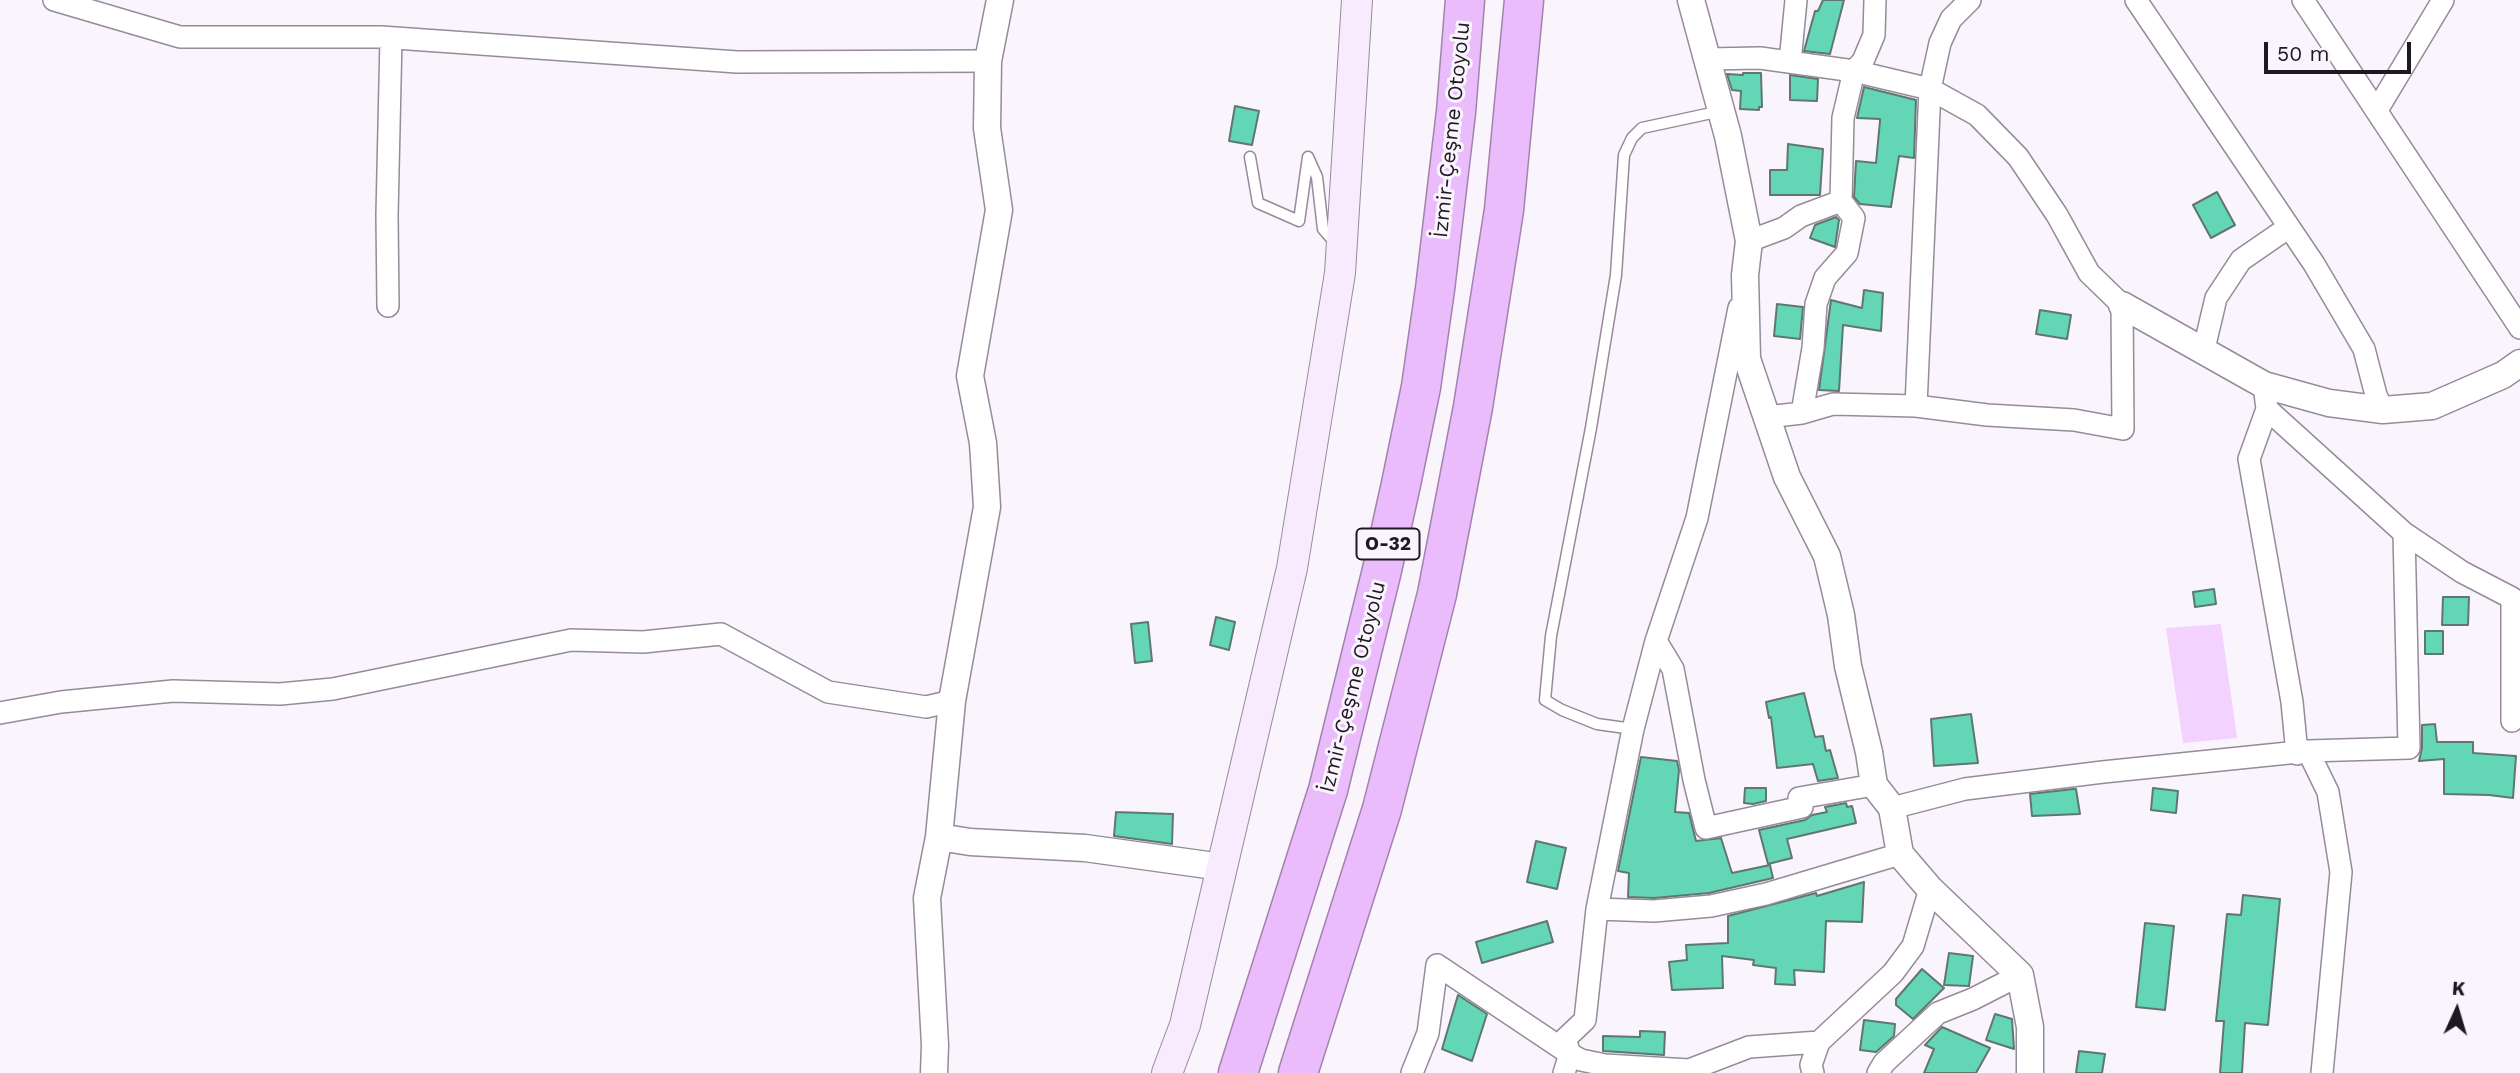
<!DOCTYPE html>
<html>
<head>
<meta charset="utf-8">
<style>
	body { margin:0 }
	#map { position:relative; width:2520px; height:1073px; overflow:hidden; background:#faf5fc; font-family:"Work Sans",sans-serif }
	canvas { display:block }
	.north { position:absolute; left:2422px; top:975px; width:70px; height:70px; -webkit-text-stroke:5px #faf5fc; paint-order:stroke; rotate:4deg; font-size:19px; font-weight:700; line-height:28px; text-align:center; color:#1e1920 }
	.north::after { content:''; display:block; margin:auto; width:24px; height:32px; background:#1e1920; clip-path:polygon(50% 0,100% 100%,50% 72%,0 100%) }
	.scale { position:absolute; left:2264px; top:42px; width:147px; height:32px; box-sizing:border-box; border:4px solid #1e1920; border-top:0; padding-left:9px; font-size:21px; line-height:24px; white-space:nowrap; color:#1e1920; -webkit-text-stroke:5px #faf5fc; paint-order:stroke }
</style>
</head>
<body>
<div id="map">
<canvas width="2520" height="1073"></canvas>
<div class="north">K</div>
<div class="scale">50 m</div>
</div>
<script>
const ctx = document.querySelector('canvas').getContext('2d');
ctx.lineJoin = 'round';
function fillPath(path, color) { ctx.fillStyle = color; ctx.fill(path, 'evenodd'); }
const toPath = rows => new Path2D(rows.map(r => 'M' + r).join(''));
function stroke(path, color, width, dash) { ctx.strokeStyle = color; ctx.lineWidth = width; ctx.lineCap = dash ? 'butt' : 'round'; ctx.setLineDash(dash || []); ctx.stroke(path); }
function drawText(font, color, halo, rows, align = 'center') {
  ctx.font = font + ' "Work Sans",sans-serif'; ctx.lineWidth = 6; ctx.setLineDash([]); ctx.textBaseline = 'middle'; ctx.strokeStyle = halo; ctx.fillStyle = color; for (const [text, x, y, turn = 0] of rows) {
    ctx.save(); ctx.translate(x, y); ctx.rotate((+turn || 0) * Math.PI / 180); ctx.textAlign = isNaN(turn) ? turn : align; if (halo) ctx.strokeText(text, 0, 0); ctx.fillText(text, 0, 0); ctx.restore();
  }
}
fillPath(toPath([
	[2221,624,2237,738,2183,743,2166,628]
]), '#f3d2ff');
const building = toPath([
	[1823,0,1844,0,1830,54,1804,51,1815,11,1818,11,1823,0],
	[1743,73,1761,73,1762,107,1759,107,1759,110,1740,109,1741,91,1732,90,1727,74,1743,75,1743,73],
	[1790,75,1818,79,1817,101,1790,100,1790,75],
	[1864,87,1916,100,1914,158,1899,156,1891,207,1860,204,1854,197,1856,161,1876,163,1880,121,1880,119,1857,118,1864,87],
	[1235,106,1259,111,1252,145,1229,141,1235,106],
	[1788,144,1823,149,1820,195,1770,195,1770,170,1787,170,1788,144],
	[2217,192,2235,225,2211,238,2193,205,2217,192],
	[1836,217,1839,220,1835,247,1810,238,1815,225,1836,217],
	[1864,290,1883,293,1881,331,1843,325,1839,391,1819,390,1831,300,1862,308,1864,290],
	[1777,304,1803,307,1800,339,1774,336,1777,304],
	[2040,310,2071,315,2067,339,2036,334,2040,310],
	[2214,589,2216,604,2195,607,2193,592,2214,589],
	[2443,597,2469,597,2468,625,2442,625,2443,597],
	[1216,617,1235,622,1229,650,1210,645,1216,617],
	[1148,622,1152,661,1135,663,1131,624,1148,622],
	[2425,631,2443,631,2443,654,2425,654,2425,631],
	[1804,693,1815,737,1823,736,1826,751,1830,750,1838,778,1818,781,1813,764,1777,768,1771,717,1769,718,1766,702,1804,693],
	[1971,714,1978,763,1934,766,1931,719,1971,714],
	[2435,724,2437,742,2473,742,2473,753,2516,756,2513,798,2489,795,2444,794,2444,759,2419,761,2422,748,2422,725,2435,724],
	[1641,757,1677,761,1679,770,1675,812,1689,813,1696,841,1721,838,1732,873,1770,865,1773,878,1709,893,1654,898,1628,897,1629,873,1618,871,1641,757],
	[1745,788,1766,788,1766,801,1753,804,1744,803,1745,788],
	[2153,788,2178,791,2176,813,2151,810,2153,788],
	[2073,789,2076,789,2080,814,2032,816,2030,794,2073,789],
	[1846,803,1847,807,1852,806,1856,823,1787,839,1792,858,1768,864,1759,830,1805,820,1812,815,1827,812,1825,807,1846,803],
	[1116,812,1173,814,1172,844,1114,836,1116,812],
	[1536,841,1566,848,1557,889,1527,882,1536,841],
	[1864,882,1862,922,1826,921,1824,972,1794,970,1795,985,1775,984,1776,968,1753,965,1754,960,1722,956,1723,988,1672,990,1669,962,1687,960,1686,945,1728,943,1728,916,1816,893,1817,896,1864,882],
	[2243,895,2280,899,2268,1025,2245,1023,2242,1073,2220,1073,2224,1021,2216,1021,2227,914,2241,915,2243,895],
	[1547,921,1553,942,1482,963,1476,942,1547,921],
	[2145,923,2174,926,2165,1010,2136,1007,2145,923],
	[1949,953,1973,956,1969,986,1944,985,1949,953],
	[1922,969,1944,988,1913,1019,1896,1005,1896,999,1922,969],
	[1458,995,1487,1014,1472,1061,1442,1049,1458,995],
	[1995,1014,2012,1019,2014,1049,1986,1040,1995,1014],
	[1864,1020,1895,1024,1894,1036,1876,1052,1860,1050,1864,1020],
	[1942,1027,1990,1048,1976,1073,1924,1073,1934,1049,1925,1045,1942,1027],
	[1640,1031,1665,1032,1664,1055,1603,1051,1603,1036,1640,1037,1640,1031],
	[2079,1051,2105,1054,2102,1073,2076,1073,2079,1051]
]);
fillPath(building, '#62d6b5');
stroke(building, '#60776f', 2);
const service = toPath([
	[1250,157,1258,203,1299,221,1308,157,1317,177,1323,229,1336,244],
	[1633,729,1597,724,1562,710,1545,700,1551,636,1591,428,1616,275,1624,155,1632,138,1642,128,1721,111]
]);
const minor = toPath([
	[54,0,180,37,381,37,737,62,988,61],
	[2136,0,2314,264,2364,349,2376,395,2383,410],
	[2303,0,2520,328],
	[1707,59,1760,58,1854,71,1930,89,1977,115,2018,157,2057,215,2089,273,2122,305,2123,429,2074,420,1987,415,1916,406,1833,404,1802,413,1767,417],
	[1790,62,1796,0],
	[2377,110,2443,0],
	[1749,241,1784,228,1801,216,1841,201],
	[388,306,387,215,391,38],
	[2203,353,2216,298,2241,260,2289,227],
	[2264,385,2267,409,2249,459,2292,702,2297,754],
	[1916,406,1930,89,1940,43,1951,19,1970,0],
	[2267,409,2404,533,2462,572,2512,598,2520,608],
	[1802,413,1813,348,1816,304,1825,278,1847,253,1854,218,1841,201,1843,118,1854,71,1863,61,1874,35,1875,0],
	[2512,598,2512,721],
	[1656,641,1673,669,1694,780,1706,828,1802,807,1799,798,1874,785],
	[0,713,61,702,173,691,280,694,333,689,571,640,643,642,721,634,828,692,926,707,952,701],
	[2308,751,2328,792,2341,872,2322,1073],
	[1892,808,1965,789,2103,772,2308,751,2409,748,2404,533],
	[1597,909,1654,911,1711,906,1766,894,1900,854],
	[1412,1073,1428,1033,1437,965,1570,1054,1581,1060,1605,1065,1689,1070,1749,1047,1819,1042,1893,973,1913,946,1930,889],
	[1564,1073,1570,1054,1565,1039,1585,1020,1597,909,1633,729,1656,641,1697,518,1739,308],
	[1813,1073,1811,1065,1819,1042],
	[1878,1073,1884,1063,1938,1013,1973,999,2020,975]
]);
const tertiary = toPath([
	[1000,0,988,61,987,128,999,210,970,376,983,443,987,507,952,701,939,837,970,842,1085,848,1222,867],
	[1691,0,1728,136,1749,241,1745,275,1747,359,1787,477,1827,556,1841,615,1848,666,1869,752,1874,785,1892,808,1900,854,1930,889,2020,975,2030,1027,2030,1073],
	[2122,305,2264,385,2329,403,2383,410,2432,406,2503,375,2520,363],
	[934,1073,935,1045,927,898,939,837]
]);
const secondary = toPath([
	[1167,1073,1185,1025,1292,568,1340,273,1357,0]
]);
const motorway = toPath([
	[1238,1073,1328,790,1382,570,1401,484,1421,387,1435,289,1456,112,1465,0],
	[1298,1073,1382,809,1437,594,1473,407,1504,210,1524,0]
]);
stroke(service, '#968a9b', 13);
stroke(minor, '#968a9b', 24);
stroke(tertiary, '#968a9b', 29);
stroke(secondary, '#968a9b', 32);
stroke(motorway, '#a383ae', 41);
stroke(service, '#fff', 10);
stroke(minor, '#fff', 21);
stroke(tertiary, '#fff', 26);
stroke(secondary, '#f9ebfe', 30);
stroke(motorway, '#eabcfb', 38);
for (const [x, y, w] of [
	[1388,544,63]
]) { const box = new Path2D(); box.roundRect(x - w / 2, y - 15.5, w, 31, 5); ctx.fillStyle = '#faf5fc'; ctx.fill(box); stroke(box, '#1e1920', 2); }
drawText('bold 19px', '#1e1920', null, [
	["O-32",1388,544]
]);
drawText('21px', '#1e1920', '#faf5fc', [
	["İzmir-Çeşme Otoyolu",1452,130,-84],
	["İzmir-Çeşme Otoyolu",1353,687,-76]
]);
</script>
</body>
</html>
